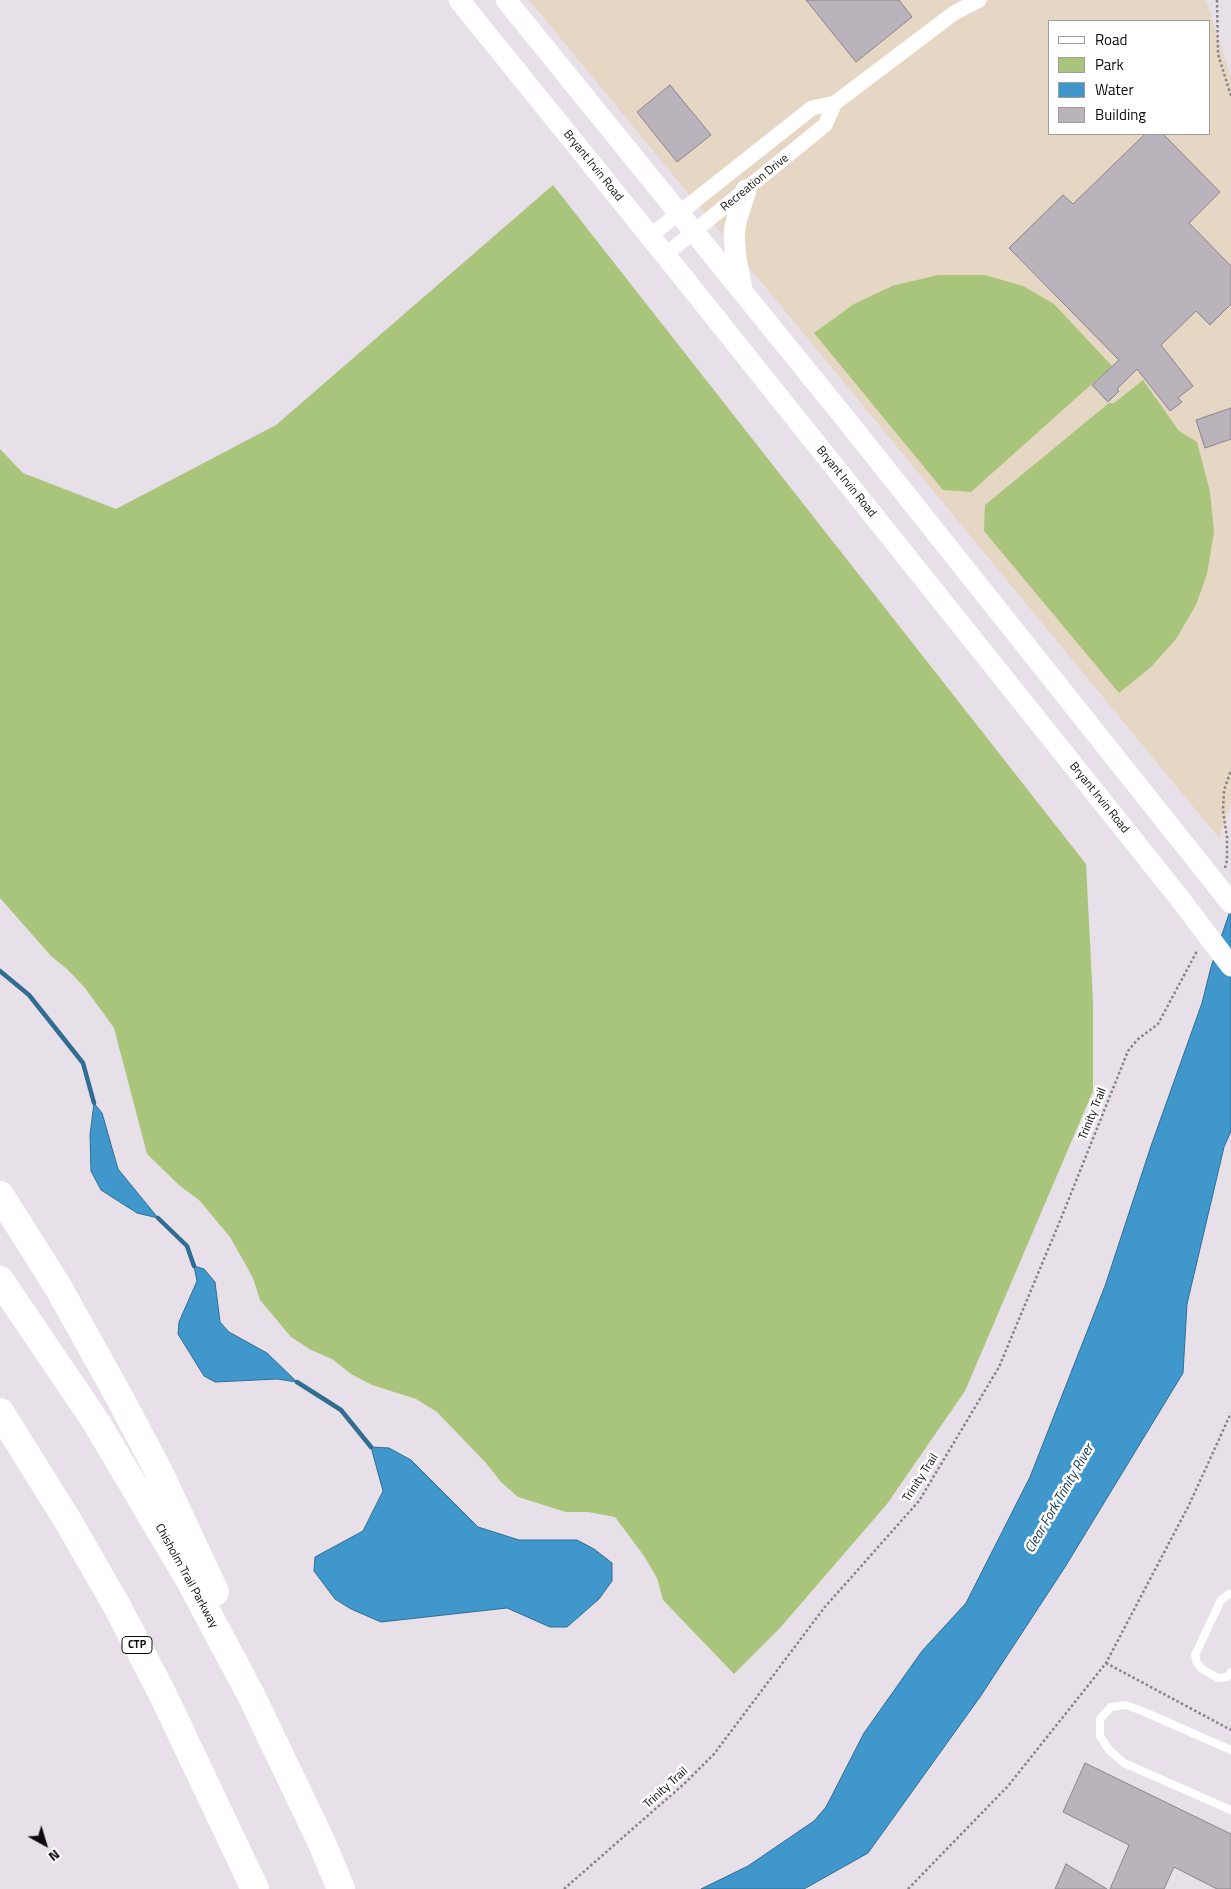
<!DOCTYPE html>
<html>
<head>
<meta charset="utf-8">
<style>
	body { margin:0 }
	#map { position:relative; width:1231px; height:1889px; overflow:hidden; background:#e8e0e9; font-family:"Titillium Web",sans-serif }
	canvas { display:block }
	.legend { position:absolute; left:1048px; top:20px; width:162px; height:115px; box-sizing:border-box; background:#fff; border:1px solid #9e9d9e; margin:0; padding:6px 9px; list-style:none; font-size:15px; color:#0d0b0d }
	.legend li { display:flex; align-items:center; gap:10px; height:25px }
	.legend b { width:25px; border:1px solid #9e9d9e }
	.north { position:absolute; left:20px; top:1819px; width:50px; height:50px; -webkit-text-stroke:4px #fff; paint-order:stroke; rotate:141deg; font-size:14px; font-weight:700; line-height:20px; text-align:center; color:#0d0b0d }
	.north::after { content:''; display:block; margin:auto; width:18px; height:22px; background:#0d0b0d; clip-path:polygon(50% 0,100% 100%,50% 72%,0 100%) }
</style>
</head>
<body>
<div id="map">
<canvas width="1231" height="1889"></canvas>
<ul class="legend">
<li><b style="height:6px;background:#fff"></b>Road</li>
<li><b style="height:14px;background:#a9c57b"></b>Park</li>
<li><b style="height:14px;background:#4097cb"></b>Water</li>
<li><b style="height:14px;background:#bbb3bc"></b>Building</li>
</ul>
<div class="north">N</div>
</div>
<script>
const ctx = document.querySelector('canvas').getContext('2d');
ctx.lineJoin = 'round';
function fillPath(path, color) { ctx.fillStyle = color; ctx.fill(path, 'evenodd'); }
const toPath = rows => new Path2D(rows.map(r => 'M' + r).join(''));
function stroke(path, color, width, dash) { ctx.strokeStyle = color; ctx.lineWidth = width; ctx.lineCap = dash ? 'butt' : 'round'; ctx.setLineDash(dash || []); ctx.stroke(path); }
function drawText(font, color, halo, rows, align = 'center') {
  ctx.font = font + ' "Titillium Web",sans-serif'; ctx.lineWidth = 5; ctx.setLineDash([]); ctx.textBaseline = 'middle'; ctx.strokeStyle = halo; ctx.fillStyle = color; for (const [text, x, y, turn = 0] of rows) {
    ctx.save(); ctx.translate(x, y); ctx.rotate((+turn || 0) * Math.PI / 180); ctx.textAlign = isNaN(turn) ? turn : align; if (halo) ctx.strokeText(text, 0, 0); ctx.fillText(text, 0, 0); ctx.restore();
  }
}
fillPath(toPath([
	[529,0,1206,0,1231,76,1231,804,1219,838],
	[1050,21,1210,21,1210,134,1050,134]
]), '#e6d7c4');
fillPath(toPath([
	[553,185,1086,864,1093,1001,1093,1091,965,1391,887,1504,780,1628,734,1674,663,1600,657,1578,644,1556,615,1517,588,1512,566,1512,518,1497,501,1482,486,1463,437,1412,416,1399,372,1385,351,1374,332,1359,311,1350,291,1337,260,1300,253,1278,230,1237,199,1200,180,1186,147,1154,114,1028,85,988,68,970,51,956,0,898,0,449,23,473,116,509,276,425],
	[938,275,985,275,1023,286,1054,304,1112,366,971,492,943,490,814,333,854,304,892,286],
	[1143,380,1179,431,1197,442,1210,492,1214,532,1207,574,1196,605,1176,639,1151,667,1119,693,984,531,985,505,1109,403,1114,403]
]), '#a9c57b');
const water = toPath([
	[1231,908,1231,1131,1224,1147,1187,1304,1183,1373,1065,1567,980,1697,868,1853,804,1889,701,1889,748,1866,814,1821,826,1807,864,1733,922,1651,966,1603,1030,1477,1105,1286,1151,1146,1202,1003,1211,967,1231,908],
	[94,1103,102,1113,118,1169,158,1218,137,1213,101,1190,91,1171,90,1135,94,1103],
	[194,1266,204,1269,215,1282,220,1322,229,1332,267,1353,297,1382,277,1379,215,1382,204,1376,178,1334,179,1322,197,1281,194,1266],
	[371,1447,389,1448,411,1460,478,1527,519,1540,577,1540,594,1549,612,1563,612,1581,599,1599,567,1627,550,1627,507,1608,381,1622,351,1609,335,1599,314,1571,315,1557,363,1531,383,1491,371,1447]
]);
fillPath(water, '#4097cb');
stroke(water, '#316d92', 1);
stroke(toPath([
	[0,971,29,995,83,1063,94,1103],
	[158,1218,187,1246,194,1266],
	[297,1382,341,1410,371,1447]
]), '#316d92', 4.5);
const building = toPath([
	[806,0,899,0,912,17,856,62,806,0],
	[670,85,711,135,677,162,637,112,670,85],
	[1145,134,1163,134,1220,192,1189,223,1231,266,1231,304,1210,325,1196,311,1161,345,1193,386,1178,398,1182,402,1170,411,1137,369,1117,389,1119,391,1108,402,1092,385,1119,360,1009,248,1063,195,1073,204,1145,134],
	[1231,408,1231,439,1205,448,1196,420,1231,408],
	[1085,1763,1231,1834,1231,1889,1217,1889,1174,1867,1164,1889,1110,1889,1129,1845,1063,1812,1085,1763],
	[1066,1864,1107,1889,1055,1889,1066,1864]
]);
fillPath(building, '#bbb3bc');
stroke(building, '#8b848c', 1);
stroke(toPath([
	[1217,0,1218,54,1231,96],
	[1225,868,1227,860,1227,837,1223,811,1224,790,1231,770],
	[1106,1663,1231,1730],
	[564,1889,685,1783,714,1754,824,1608,919,1501,999,1367,1062,1216,1128,1051,1137,1040,1158,1024,1197,951],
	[908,1889,1008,1786,1106,1663,1189,1505,1231,1413]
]), '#878187', 2.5, [2.5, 2.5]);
stroke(toPath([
	[1231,1594,1229,1594,1221,1600,1195,1655,1197,1663,1202,1669,1218,1678,1227,1677,1231,1672],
	[1231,1750,1140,1710,1125,1705,1111,1707,1100,1719,1100,1736,1109,1750,1124,1763,1231,1810]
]), '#fff', 8);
stroke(toPath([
	[650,236,812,108,835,103,954,13,979,0],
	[665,255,825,125,835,103]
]), '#fff', 15);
stroke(toPath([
	[459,0,674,266,1177,895,1231,966],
	[506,0,844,417,1231,903],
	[742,289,736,259,734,233,737,218,746,190]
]), '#fff', 21);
stroke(toPath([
	[0,1195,58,1287,116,1391,158,1470,215,1592],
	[0,1280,96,1422,188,1577,251,1695,321,1841,341,1889],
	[0,1412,68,1521,118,1608,163,1695,255,1889]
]), '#fff', 28);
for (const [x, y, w] of [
	[137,1645,30]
]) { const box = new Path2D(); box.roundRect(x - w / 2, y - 8.5, w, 17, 4); ctx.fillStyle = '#fff'; ctx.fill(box); stroke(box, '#0d0b0d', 1); }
drawText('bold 11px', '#0d0b0d', null, [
	["CTP",137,1645]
]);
drawText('12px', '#0d0b0d', '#fff', [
	["Bryant Irvin Road",593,166,51],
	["Recreation Drive",755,183,-39],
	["Bryant Irvin Road",846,482,51],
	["Bryant Irvin Road",1099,798,51],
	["Trinity Trail",1093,1114,-68],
	["Trinity Trail",921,1478,-57],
	["Chisholm Trail Parkway",186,1576,61],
	["Trinity Trail",666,1788,-42]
]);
drawText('italic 14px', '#10354b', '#fff', [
	["Clear Fork Trinity River",1060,1499,-60]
]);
</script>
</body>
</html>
